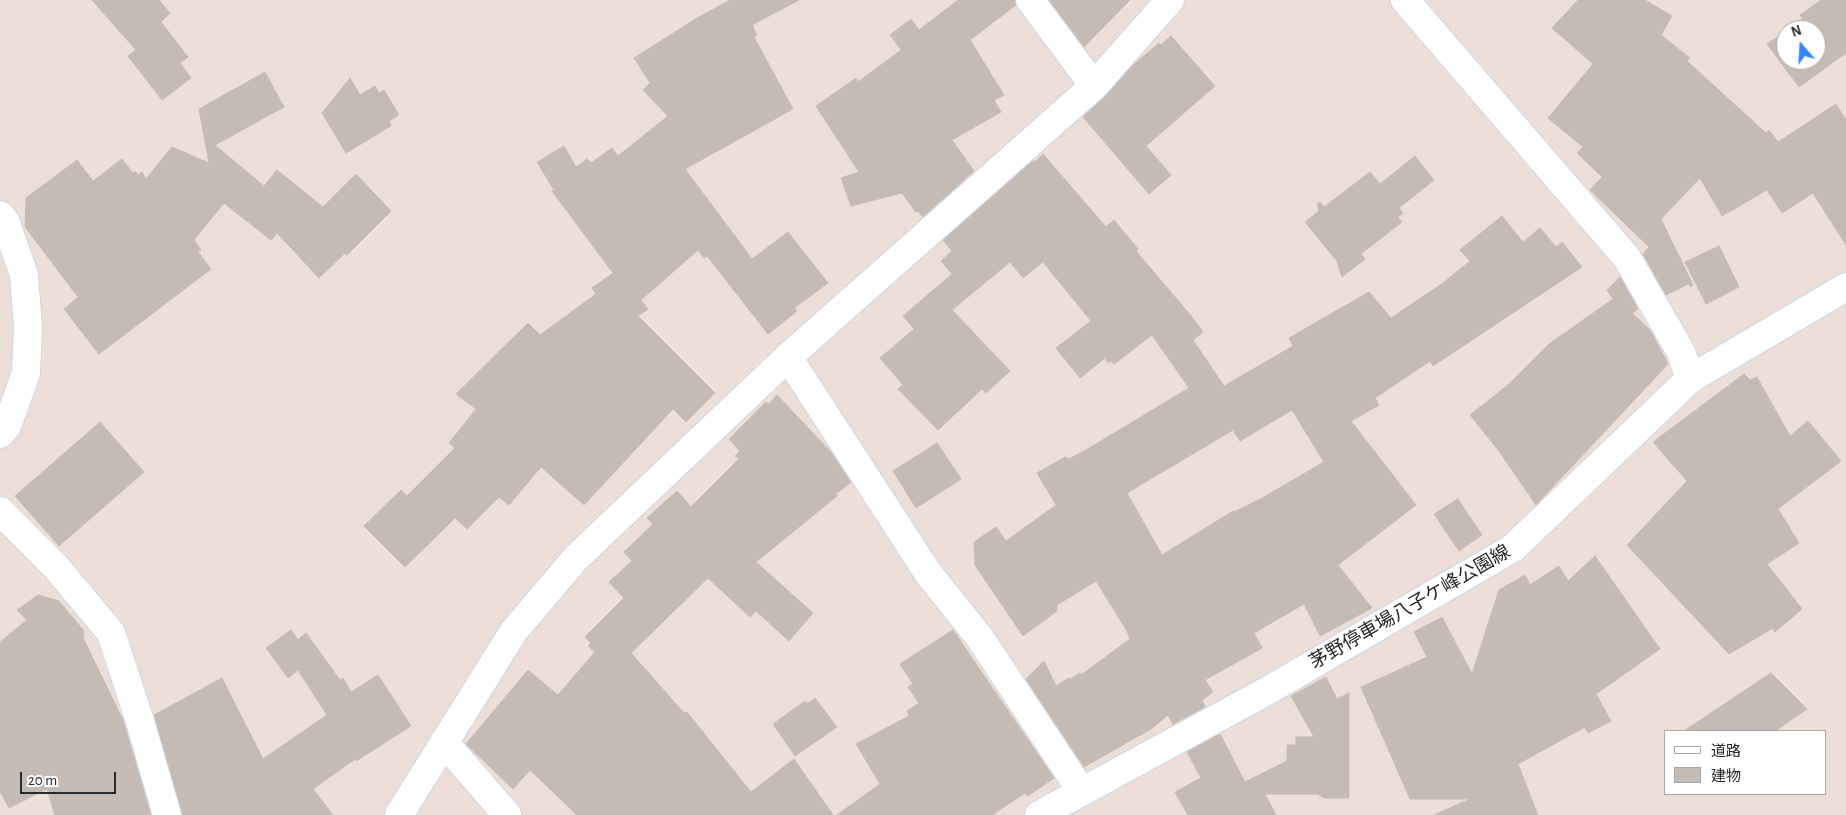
<!DOCTYPE html>
<html>
<head>
<meta charset="utf-8">
<style>
	body { margin:0 }
	#map { position:relative; width:1846px; height:815px; overflow:hidden; background:#eddfd8; font-family:"Alegreya Sans","Noto Sans JP",sans-serif }
	canvas { display:block }
	.legend { position:absolute; left:1664px; top:730px; width:162px; height:65px; box-sizing:border-box; background:#fff; border:1px solid #a9a9a9; margin:0; padding:6px 9px; list-style:none; font-size:15px; color:#282828 }
	.legend li { display:flex; align-items:center; gap:10px; height:25px }
	.legend b { width:25px; border:1px solid #a9a9a9 }
	.north { position:absolute; left:1776px; top:20px; width:50px; height:50px; box-sizing:border-box; background:#fff; border:1px solid #a9a9a9; border-radius:50%; rotate:341deg; font-size:14px; font-weight:700; line-height:20px; text-align:center; color:#282828 }
	.north::after { content:''; display:block; margin:auto; width:18px; height:22px; background:#3286ff; clip-path:polygon(50% 0,100% 100%,50% 72%,0 100%) }
	.scale { position:absolute; left:20px; top:772px; width:96px; height:22px; box-sizing:border-box; border:2px solid #282828; border-top:0; padding-left:6px; font-size:15px; line-height:18px; white-space:nowrap; color:#282828; -webkit-text-stroke:4px #fff; paint-order:stroke }
</style>
</head>
<body>
<div id="map">
<canvas width="1846" height="815"></canvas>
<ul class="legend">
<li><b style="height:6px;background:#fff"></b>道路</li>
<li><b style="height:14px;background:#c4bbb4"></b>建物</li>
</ul>
<div class="north">N</div>
<div class="scale">20 m</div>
</div>
<script>
const ctx = document.querySelector('canvas').getContext('2d');
ctx.lineJoin = 'round';
function fillPath(path, color) { ctx.fillStyle = color; ctx.fill(path, 'evenodd'); }
const toPath = rows => new Path2D(rows.map(r => 'M' + r).join(''));
function stroke(path, color, width, dash) { ctx.strokeStyle = color; ctx.lineWidth = width; ctx.lineCap = dash ? 'butt' : 'round'; ctx.setLineDash(dash || []); ctx.stroke(path); }
function drawText(font, color, halo, rows, align = 'center') {
  ctx.font = font + ' "Alegreya Sans","Noto Sans JP",sans-serif'; ctx.lineWidth = 4; ctx.setLineDash([]); ctx.textBaseline = 'middle'; ctx.strokeStyle = halo; ctx.fillStyle = color; for (const [text, x, y, turn = 0] of rows) {
    ctx.save(); ctx.translate(x, y); ctx.rotate((+turn || 0) * Math.PI / 180); ctx.textAlign = isNaN(turn) ? turn : align; if (halo) ctx.strokeText(text, 0, 0); ctx.fillText(text, 0, 0); ctx.restore();
  }
}
const building = toPath([
	[92,0,159,0,170,13,161,22,188,57,180,63,191,78,162,100,128,56,136,50,92,0],
	[730,0,799,0,752,25,757,35,754,37,793,109,685,169,752,259,788,232,828,283,794,308,797,311,768,334,707,256,704,258,698,250,641,300,648,309,638,316,715,393,686,422,673,409,584,505,541,467,509,505,499,497,467,529,455,518,405,567,364,526,401,490,407,496,455,448,449,443,476,409,456,394,528,323,540,335,596,294,592,288,613,273,552,191,554,190,537,162,564,146,576,167,587,159,591,163,612,148,618,156,668,116,643,90,650,83,634,58,697,18,730,0],
	[958,0,1015,0,1016,5,970,40,1004,95,994,100,1001,112,952,140,974,171,923,217,918,211,916,212,902,193,851,206,841,178,859,172,816,106,856,78,858,82,901,50,890,35,911,19,919,30,958,0],
	[1049,0,1130,0,1084,47,1049,0],
	[1578,0,1645,0,1672,16,1661,35,1690,58,1687,61,1766,133,1769,130,1778,142,1836,104,1846,120,1846,245,1813,193,1782,213,1767,190,1722,216,1700,178,1661,219,1693,285,1691,287,1688,284,1666,295,1643,254,1649,247,1590,190,1602,177,1577,153,1583,147,1548,118,1593,64,1552,28,1578,0],
	[1821,0,1846,0,1846,53,1799,87,1767,44,1786,31,1786,60,1816,60,1816,30,1787,30,1803,19,1800,15,1821,0],
	[1171,36,1215,86,1146,146,1171,175,1149,194,1083,117,1106,96,1131,67,1159,43,1161,45,1171,36],
	[265,72,284,107,215,145,264,186,277,170,323,207,356,174,391,211,347,255,345,253,319,278,277,233,271,240,224,203,194,240,201,250,198,252,211,269,99,354,64,309,78,297,25,227,26,198,77,160,93,181,122,159,133,173,135,171,138,175,142,172,146,179,172,147,209,163,199,109,265,72],
	[350,78,360,95,375,86,379,93,384,90,399,115,389,121,391,126,346,153,322,113,350,78],
	[1043,154,1106,227,1114,220,1138,249,1136,251,1192,317,1203,332,1193,340,1224,386,1293,346,1289,338,1369,292,1391,318,1443,283,1470,261,1460,250,1502,216,1523,242,1540,228,1556,247,1562,242,1582,267,1433,366,1430,361,1375,398,1379,405,1351,421,1416,505,1338,565,1372,608,1320,636,1304,604,1254,633,1262,648,1205,680,1213,692,1202,700,1205,707,1173,724,1168,715,1151,729,1084,767,1026,679,1044,661,1056,686,1069,678,1070,679,1080,673,1081,675,1130,639,1127,631,1096,581,1057,605,1057,611,1023,636,975,565,974,542,996,527,1006,541,1056,505,1037,473,1065,457,1069,459,1091,447,1189,388,1152,335,1114,364,1111,361,1108,363,1105,358,1080,378,1056,348,1091,321,1043,262,1023,278,1010,262,952,310,1010,371,986,393,982,389,938,430,898,389,903,385,880,358,914,329,903,316,952,274,941,261,952,251,943,240,1034,160,1035,162,1043,154],
	[1292,410,1324,462,1262,498,1234,512,1233,511,1162,555,1127,493,1233,430,1240,441,1292,410],
	[1415,156,1434,180,1399,208,1403,213,1398,217,1402,222,1361,254,1365,259,1342,277,1337,261,1305,222,1319,211,1317,204,1320,202,1324,207,1370,172,1380,184,1415,156],
	[1719,246,1739,287,1706,304,1685,262,1719,246],
	[1620,277,1638,309,1632,313,1650,330,1668,364,1536,505,1499,451,1470,415,1509,384,1549,344,1613,299,1607,290,1620,277],
	[1744,374,1750,380,1757,377,1790,436,1808,421,1841,461,1778,509,1799,543,1767,564,1802,609,1775,632,1773,628,1729,654,1627,545,1687,481,1653,442,1744,374],
	[777,395,829,450,851,482,836,494,837,496,756,562,813,613,789,641,756,611,750,617,708,578,631,653,684,713,687,712,751,792,794,759,833,815,577,815,530,770,513,789,466,744,528,670,558,695,595,652,588,646,591,643,585,637,624,598,609,582,632,561,624,552,653,524,647,518,677,491,691,507,739,459,735,456,740,451,729,439,766,402,768,405,777,395],
	[100,422,144,472,59,546,15,496,100,422],
	[937,443,961,479,916,508,893,471,937,443],
	[1458,499,1482,535,1459,551,1434,514,1458,499],
	[1595,556,1660,649,1596,694,1611,721,1588,733,1585,727,1518,764,1538,815,1434,815,1470,799,1410,799,1361,687,1427,657,1414,632,1442,617,1472,674,1499,590,1525,575,1530,585,1559,566,1568,581,1595,556],
	[38,595,59,601,84,631,83,638,123,720,151,815,55,815,47,789,9,808,0,791,0,642,27,620,17,610,38,595],
	[291,630,298,640,306,633,340,680,343,678,351,692,378,675,411,726,356,761,355,759,313,789,333,815,182,815,154,715,222,678,263,759,327,715,298,670,288,678,266,648,291,630],
	[953,630,1054,778,1028,796,1025,793,992,815,837,815,880,784,856,744,909,716,907,711,919,703,908,687,913,684,900,664,953,630],
	[1771,673,1807,709,1775,731,1684,731,1771,673],
	[1326,677,1337,699,1349,693,1349,798,1324,798,1318,794,1265,794,1276,815,1188,815,1175,792,1201,778,1187,752,1220,734,1245,782,1287,761,1287,745,1296,745,1296,737,1314,737,1291,696,1326,677],
	[815,698,837,727,795,756,773,724,805,701,807,704,815,698]
]);
fillPath(building, '#c4bbb4');
stroke(building, '#c8bbb2', 1);
const street = toPath([
	[1030,0,1094,86],
	[1405,0,1627,258,1681,352,1690,379],
	[0,215,6,223,24,275,28,327,26,373,7,426,0,434],
	[788,357,928,573,980,638,1082,792],
	[0,511,56,567,111,633,139,718,167,815],
	[444,742,507,815],
	[399,815,514,631,576,558,788,357,1094,86,1170,0]
]);
const secondary = toPath([
	[1039,815,1267,691,1513,548,1690,379,1846,287]
]);
stroke(street, '#cdd6e3', 30);
stroke(secondary, '#cdd6e3', 30);
stroke(street, '#fff', 28);
stroke(secondary, '#fff', 28);
drawText('19px', '#282828', '#fff', [
	["茅野停車場八子ケ峰公園線",1410,607,-30]
]);
</script>
</body>
</html>
